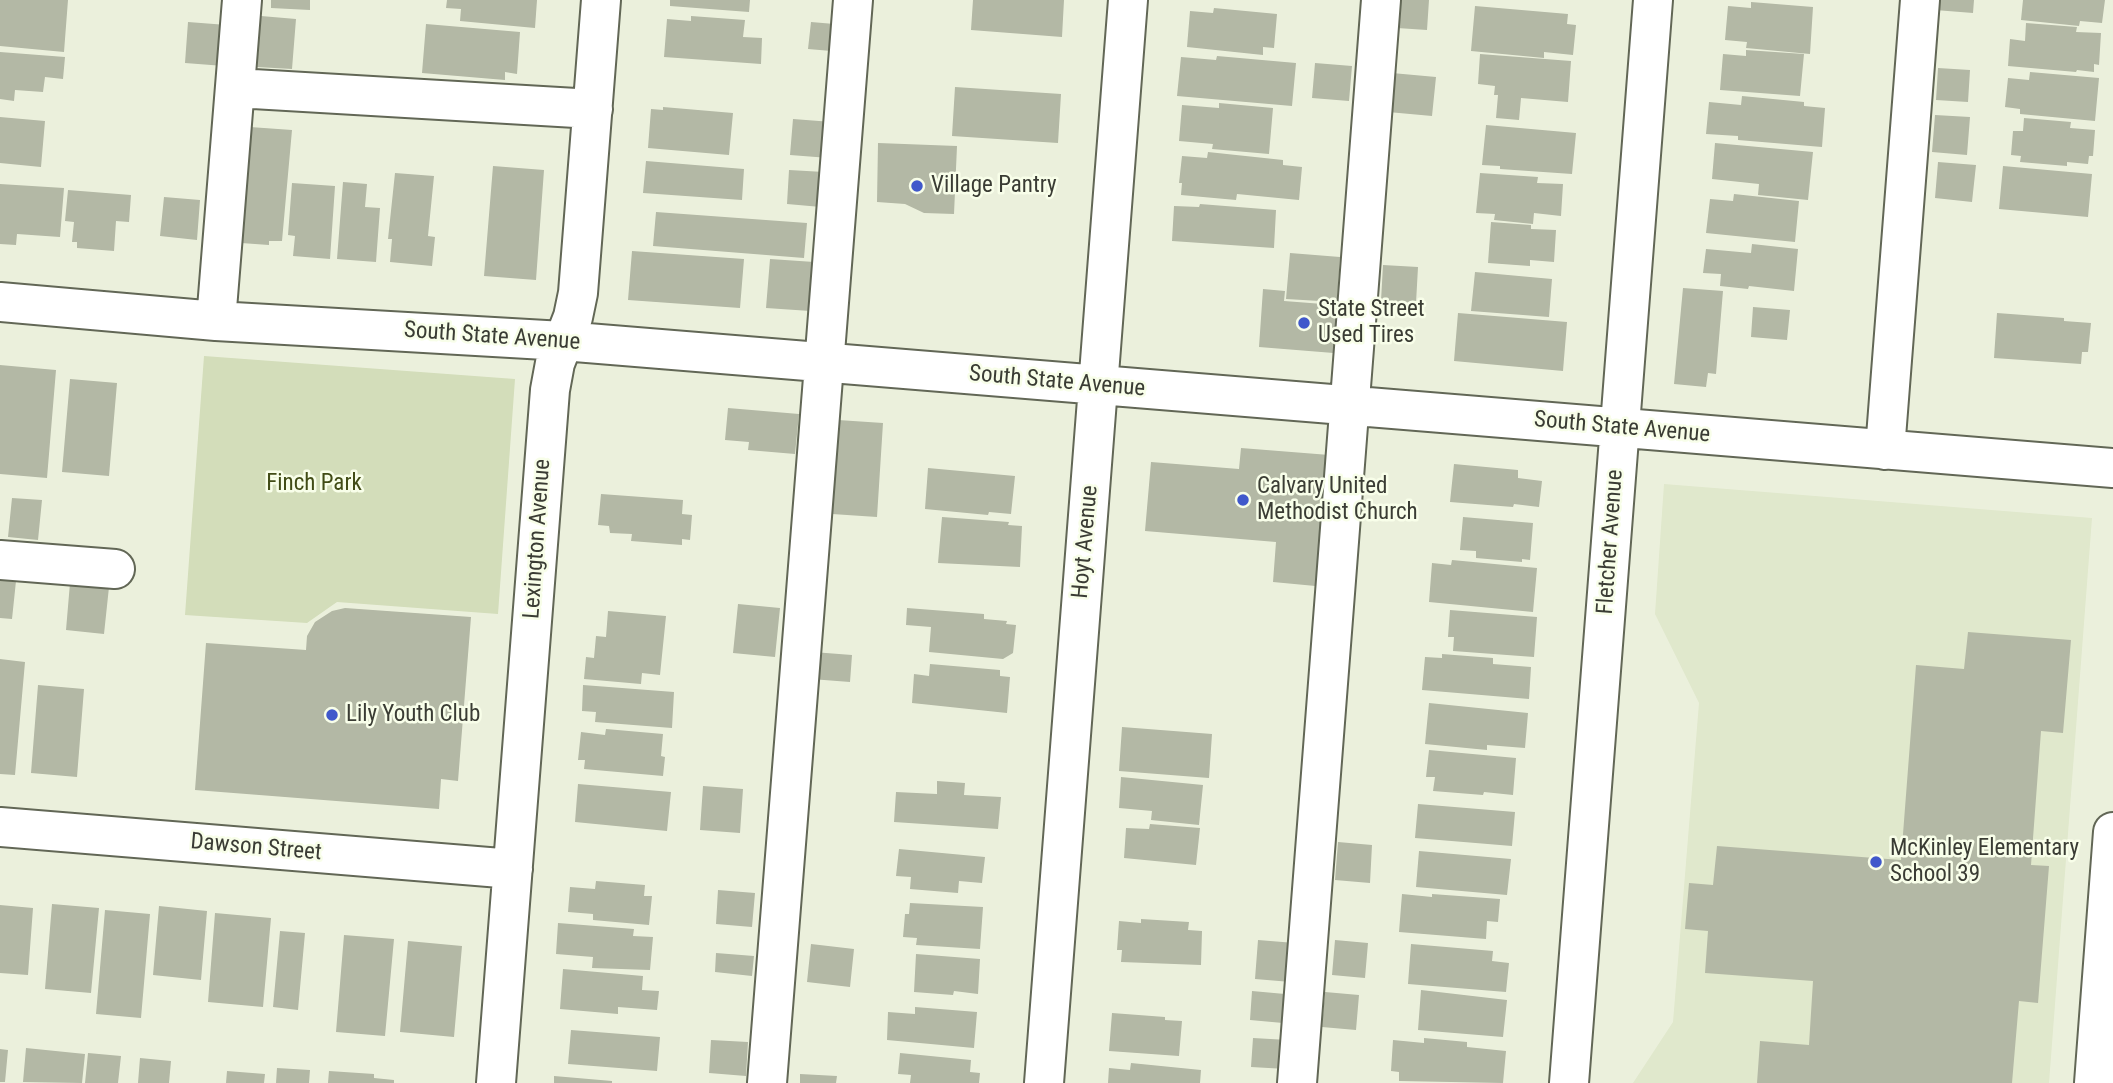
<!DOCTYPE html>
<html>
<head>
<meta charset="utf-8">
<style>
	body { margin:0 }
	canvas { display:block; background:#ebf0dc }
</style>
</head>
<body>
<canvas width="2113" height="1083"></canvas>
<script>
const ctx = document.querySelector('canvas').getContext('2d');
ctx.lineJoin = 'round';
function fillPath(path, color) { ctx.fillStyle = color; ctx.fill(path, 'evenodd'); }
const toPath = rows => new Path2D(rows.map(r => 'M' + r).join(''));
function stroke(path, color, width, dash) { ctx.strokeStyle = color; ctx.lineWidth = width; ctx.lineCap = dash ? 'butt' : 'round'; ctx.setLineDash(dash || []); ctx.stroke(path); }
function drawText(font, color, halo, rows, align = 'center') {
  ctx.font = font + ' "Roboto Condensed",sans-serif'; ctx.lineWidth = 5; ctx.setLineDash([]); ctx.textBaseline = 'middle'; ctx.strokeStyle = halo; ctx.fillStyle = color; for (const [text, x, y, turn = 0] of rows) {
    ctx.save(); ctx.translate(x, y); ctx.rotate((+turn || 0) * Math.PI / 180); ctx.textAlign = isNaN(turn) ? turn : align; if (halo) ctx.strokeText(text, 0, 0); ctx.fillText(text, 0, 0); ctx.restore();
  }
}
fillPath(toPath([
	[1664,484,2092,518,2049,1083,1633,1083,1673,1022,1699,703,1655,614]
]), '#e0e8cc');
fillPath(toPath([
	[204,356,515,379,498,614,337,602,307,623,185,615]
]), '#d3ddba');
fillPath(toPath([
	[0,0,68,0,64,52,0,46],
	[271,0,310,0,310,10,271,8],
	[447,0,537,0,535,28,460,21,461,9,446,8],
	[670,0,750,0,749,12,670,6],
	[973,0,1064,0,1062,37,971,30],
	[1399,0,1429,0,1427,30,1397,28],
	[1936,0,1974,0,1973,13,1935,10],
	[2023,0,2105,0,2102,23,2080,21,2079,26,2021,20],
	[1751,2,1813,7,1810,54,1746,48,1747,42,1725,40,1728,6,1751,8],
	[1475,6,1568,14,1567,24,1576,25,1573,55,1544,52,1544,58,1471,51],
	[1214,8,1277,14,1274,48,1263,47,1263,55,1187,47,1190,11,1213,13],
	[261,16,296,19,292,69,257,67],
	[691,16,745,20,743,37,762,38,761,64,664,57,667,19,691,21],
	[188,22,227,25,224,66,185,63],
	[811,22,846,25,843,52,808,49],
	[2026,23,2077,27,2076,32,2101,33,2099,65,2094,64,2094,72,2077,70,2076,72,2008,66,2010,39,2025,41],
	[426,24,520,32,517,74,505,72,505,80,422,73],
	[1746,50,1804,54,1800,96,1720,90,1723,54,1746,56],
	[0,52,65,57,63,79,45,77,43,92,15,90,14,101,0,99],
	[1480,54,1571,61,1568,102,1521,98,1519,120,1496,118,1498,95,1494,95,1495,86,1478,84],
	[1217,56,1296,63,1292,106,1177,96,1181,57,1216,60],
	[1315,63,1352,66,1349,101,1312,98],
	[1938,68,1970,70,1968,102,1936,100],
	[2030,72,2099,78,2095,121,2020,114,2020,109,2005,107,2008,78,2029,80],
	[1392,73,1436,77,1432,116,1388,112],
	[955,87,1061,94,1058,143,952,136],
	[1742,96,1804,102,1804,106,1825,108,1822,147,1738,140,1738,136,1706,134,1709,102,1741,105],
	[1219,103,1273,108,1269,154,1212,149,1213,144,1179,141,1182,105,1219,108],
	[663,107,733,113,729,155,648,148,651,109,663,110],
	[1935,115,1970,117,1967,155,1932,152],
	[0,117,45,121,41,167,0,163],
	[2024,118,2071,122,2070,128,2095,130,2093,156,2089,156,2088,164,2067,162,2067,166,2020,162,2021,156,2011,155,2013,131,2023,131],
	[793,119,832,122,829,158,790,155],
	[1486,125,1576,133,1572,174,1500,169,1500,166,1482,165],
	[250,127,292,130,282,241,269,241,269,245,241,243],
	[878,143,957,146,954,214,924,213,905,204,877,202],
	[1715,143,1813,152,1808,200,1758,195,1759,184,1712,179],
	[1208,152,1283,160,1283,165,1302,167,1299,200,1237,194,1236,200,1181,195,1182,183,1179,183,1182,156,1207,158],
	[646,161,744,169,742,200,643,193],
	[1938,162,1976,165,1972,202,1935,198],
	[493,166,544,170,536,280,484,276],
	[2003,166,2092,174,2088,217,1999,209],
	[789,170,824,172,821,207,787,204],
	[395,173,434,176,428,236,435,237,432,266,390,262,392,239,388,239],
	[1480,173,1538,177,1537,183,1563,184,1561,216,1534,213,1533,224,1494,220,1495,214,1476,213],
	[343,182,367,184,365,207,380,208,376,262,337,259],
	[292,183,335,186,330,259,293,256,295,236,288,235],
	[0,184,64,188,60,237,17,234,16,245,0,244],
	[68,190,131,195,129,222,116,221,114,251,77,248,77,242,72,242,74,222,65,221],
	[1734,194,1799,201,1795,242,1706,233,1710,199,1733,201],
	[164,197,200,200,197,240,160,236],
	[1200,204,1276,210,1274,248,1172,241,1174,206,1199,207],
	[656,212,807,223,804,258,653,246],
	[1491,222,1531,225,1531,229,1556,230,1554,262,1530,260,1530,266,1488,263],
	[1752,244,1798,249,1794,291,1749,286,1748,289,1720,286,1721,274,1703,273,1706,249,1751,253],
	[632,251,744,259,740,308,628,300],
	[1290,253,1340,257,1337,302,1286,299],
	[770,259,829,263,825,312,766,308],
	[1383,265,1418,267,1416,303,1381,301],
	[1475,272,1552,279,1549,317,1471,311],
	[1683,288,1723,291,1716,374,1708,373,1706,387,1674,384],
	[1263,289,1285,291,1284,301,1349,306,1346,354,1259,347],
	[1753,307,1790,310,1787,340,1751,337],
	[1458,313,1567,322,1563,371,1454,361],
	[1997,313,2064,318,2064,321,2091,323,2088,352,2082,352,2081,364,1994,358],
	[0,365,56,370,47,478,0,474],
	[70,379,117,383,109,476,62,472],
	[728,408,799,414,795,454,748,450,749,442,725,440],
	[838,420,883,423,877,517,832,514],
	[1241,448,1342,456,1326,587,1273,582,1276,542,1145,531,1151,462,1239,469],
	[1454,464,1518,470,1518,478,1542,481,1539,507,1514,504,1513,507,1450,502],
	[928,468,1015,476,1011,514,989,512,988,515,925,509],
	[601,494,683,500,682,514,692,515,690,540,682,539,682,545,631,541,632,534,610,533,609,526,598,525],
	[12,498,42,500,38,540,8,537],
	[942,517,1009,522,1008,525,1022,526,1020,567,938,563],
	[1463,517,1533,523,1530,560,1522,559,1522,562,1476,558,1476,551,1460,550],
	[1452,560,1537,568,1533,612,1429,602,1432,563,1451,565],
	[0,579,16,581,12,619,0,618],
	[70,583,109,587,104,634,66,630],
	[738,604,780,608,775,657,733,653],
	[345,608,471,617,458,781,441,779,439,809,195,790,206,643,306,650,307,636,315,622,332,611],
	[907,608,984,614,984,619,1007,621,1006,624,1016,625,1013,653,1003,659,929,652,931,627,906,625],
	[1450,610,1537,617,1534,657,1453,651,1454,637,1448,637],
	[608,611,666,616,660,675,642,673,641,684,584,679,586,657,594,658,596,636,606,637],
	[1968,632,2071,640,2063,733,2041,731,2031,865,2049,866,2038,1003,2019,1001,2012,1083,1757,1083,1760,1041,1809,1045,1813,981,1705,973,1708,931,1685,929,1689,883,1713,885,1717,846,1901,860,1916,665,1964,669],
	[813,652,852,655,850,682,811,679],
	[1442,654,1493,658,1493,664,1531,667,1529,699,1422,690,1425,657,1442,658],
	[0,659,25,662,15,775,0,774],
	[930,664,1000,670,1000,676,1010,677,1007,713,912,703,914,674,929,676],
	[38,685,84,689,77,777,31,773],
	[583,685,674,692,672,728,595,722,596,712,582,711],
	[1429,703,1528,713,1525,748,1487,745,1487,750,1425,744],
	[1122,727,1212,734,1209,778,1119,771],
	[606,729,663,734,661,756,665,757,663,776,584,769,585,760,578,760,581,732,605,735],
	[1429,750,1516,758,1513,795,1484,792,1483,795,1433,791,1435,777,1426,777],
	[1121,777,1203,785,1199,825,1151,820,1152,811,1119,808],
	[937,781,965,783,964,795,1001,797,998,829,894,822,896,792,937,794],
	[578,784,671,792,667,831,575,822],
	[703,786,743,789,740,833,700,830],
	[1418,804,1515,812,1512,846,1415,838],
	[1150,824,1200,828,1196,865,1124,858,1126,828,1149,829],
	[1338,842,1372,845,1370,883,1335,880],
	[899,849,985,857,982,883,959,881,958,893,910,889,911,877,896,876],
	[1419,851,1511,859,1507,895,1416,887],
	[596,881,645,885,644,896,652,896,649,925,593,920,593,914,568,912,570,887,595,889],
	[718,890,755,893,752,927,716,924],
	[1402,894,1432,897,1432,894,1500,899,1498,922,1487,921,1486,939,1399,932],
	[910,903,983,907,980,949,916,945,917,938,903,937,905,914,909,914],
	[52,904,99,908,91,993,45,989],
	[0,905,33,908,28,975,0,973],
	[159,906,207,911,201,980,153,975],
	[105,910,150,914,141,1018,96,1014],
	[215,913,271,918,263,1007,208,1002],
	[1141,919,1189,922,1188,930,1202,931,1201,965,1121,962,1122,950,1117,950,1119,921,1141,923],
	[558,923,634,929,633,936,653,937,650,970,592,968,593,957,556,954],
	[280,931,305,933,298,1010,273,1007],
	[344,935,394,939,385,1036,336,1032],
	[1258,940,1295,943,1291,982,1255,979],
	[1335,940,1368,943,1365,978,1332,975],
	[408,941,462,946,454,1037,400,1032],
	[811,944,854,949,850,987,807,982],
	[1411,944,1493,951,1492,961,1509,963,1506,992,1408,984],
	[716,953,754,956,752,976,715,972],
	[916,954,980,959,978,994,954,991,953,995,914,992],
	[563,969,643,976,642,990,659,991,657,1010,618,1007,618,1014,560,1009],
	[1421,990,1507,1000,1503,1037,1418,1030],
	[1252,991,1285,994,1283,1023,1250,1020],
	[1325,992,1359,995,1356,1030,1322,1027],
	[915,1007,977,1012,974,1048,887,1040,888,1012,915,1014],
	[1112,1013,1165,1017,1165,1020,1182,1021,1179,1056,1109,1051],
	[571,1030,660,1037,657,1071,568,1064],
	[1253,1038,1288,1040,1286,1069,1251,1067],
	[1424,1038,1467,1042,1467,1047,1506,1051,1503,1083,1399,1081,1399,1072,1391,1071,1393,1040,1424,1043],
	[711,1040,748,1042,746,1076,709,1073],
	[26,1048,85,1054,82,1083,23,1082],
	[0,1049,8,1050,5,1082,0,1082],
	[88,1053,121,1056,118,1083,85,1083],
	[900,1053,971,1060,970,1072,980,1073,979,1083,910,1083,911,1075,898,1074],
	[140,1058,171,1061,169,1083,138,1083],
	[1131,1063,1201,1070,1200,1083,1108,1083,1109,1068,1130,1070],
	[277,1068,310,1070,309,1083,276,1083],
	[227,1071,265,1074,264,1083,226,1083],
	[329,1071,374,1074,374,1078,394,1080,394,1083,328,1083],
	[800,1074,837,1076,836,1083,800,1083],
	[554,1076,612,1081,612,1083,554,1083]
]), '#b3b8a5');
const minor = toPath([
	[236,88,593,109],
	[0,302,216,321,563,341,2113,468],
	[216,321,242,0],
	[1885,450,1920,0],
	[0,560,115,569],
	[0,827,513,869],
	[496,1083,550,390,555,363,573,317,578,293,601,0],
	[767,1083,853,0],
	[1044,1083,1128,0],
	[1297,1083,1381,0],
	[1569,1083,1653,0],
	[2094,1083,2113,832]
]);
stroke(minor, '#626756', 42);
stroke(minor, '#fff', 38);
for (const [x, y, r, color] of [
	[917,186,7,"#4058cb"],
	[1304,323,7,"#4058cb"],
	[1243,500,7,"#4058cb"],
	[332,715,7,"#4058cb"],
	[1876,862,7,"#4058cb"]
]) { const dot = new Path2D(); dot.arc(x, y, r, 0, 2 * Math.PI); ctx.fillStyle = color; ctx.fill(dot); stroke(dot, '#f8fee9', 2.5); }
drawText('23px', '#3a3c34', '#f8fee9', [
	["Village Pantry",931,186],
	["State Street",1318,310],
	["Used Tires",1318,336],
	["Calvary United",1257,487],
	["Methodist Church",1257,513],
	["Lily Youth Club",346,715],
	["McKinley Elementary",1890,849],
	["School 39",1890,875]
], 'left');
drawText('23px', '#3a3c34', '#f8fee9', [
	["South State Avenue",492,337,4],
	["South State Avenue",1057,382,5],
	["South State Avenue",1622,428,5],
	["Lexington Avenue",538,539,-86],
	["Hoyt Avenue",1086,542,-85],
	["Fletcher Avenue",1611,542,-86],
	["Dawson Street",256,848,5]
]);
drawText('23px', '#414c16', '#f8fee9', [
	["Finch Park",314,484]
]);
</script>
</body>
</html>
